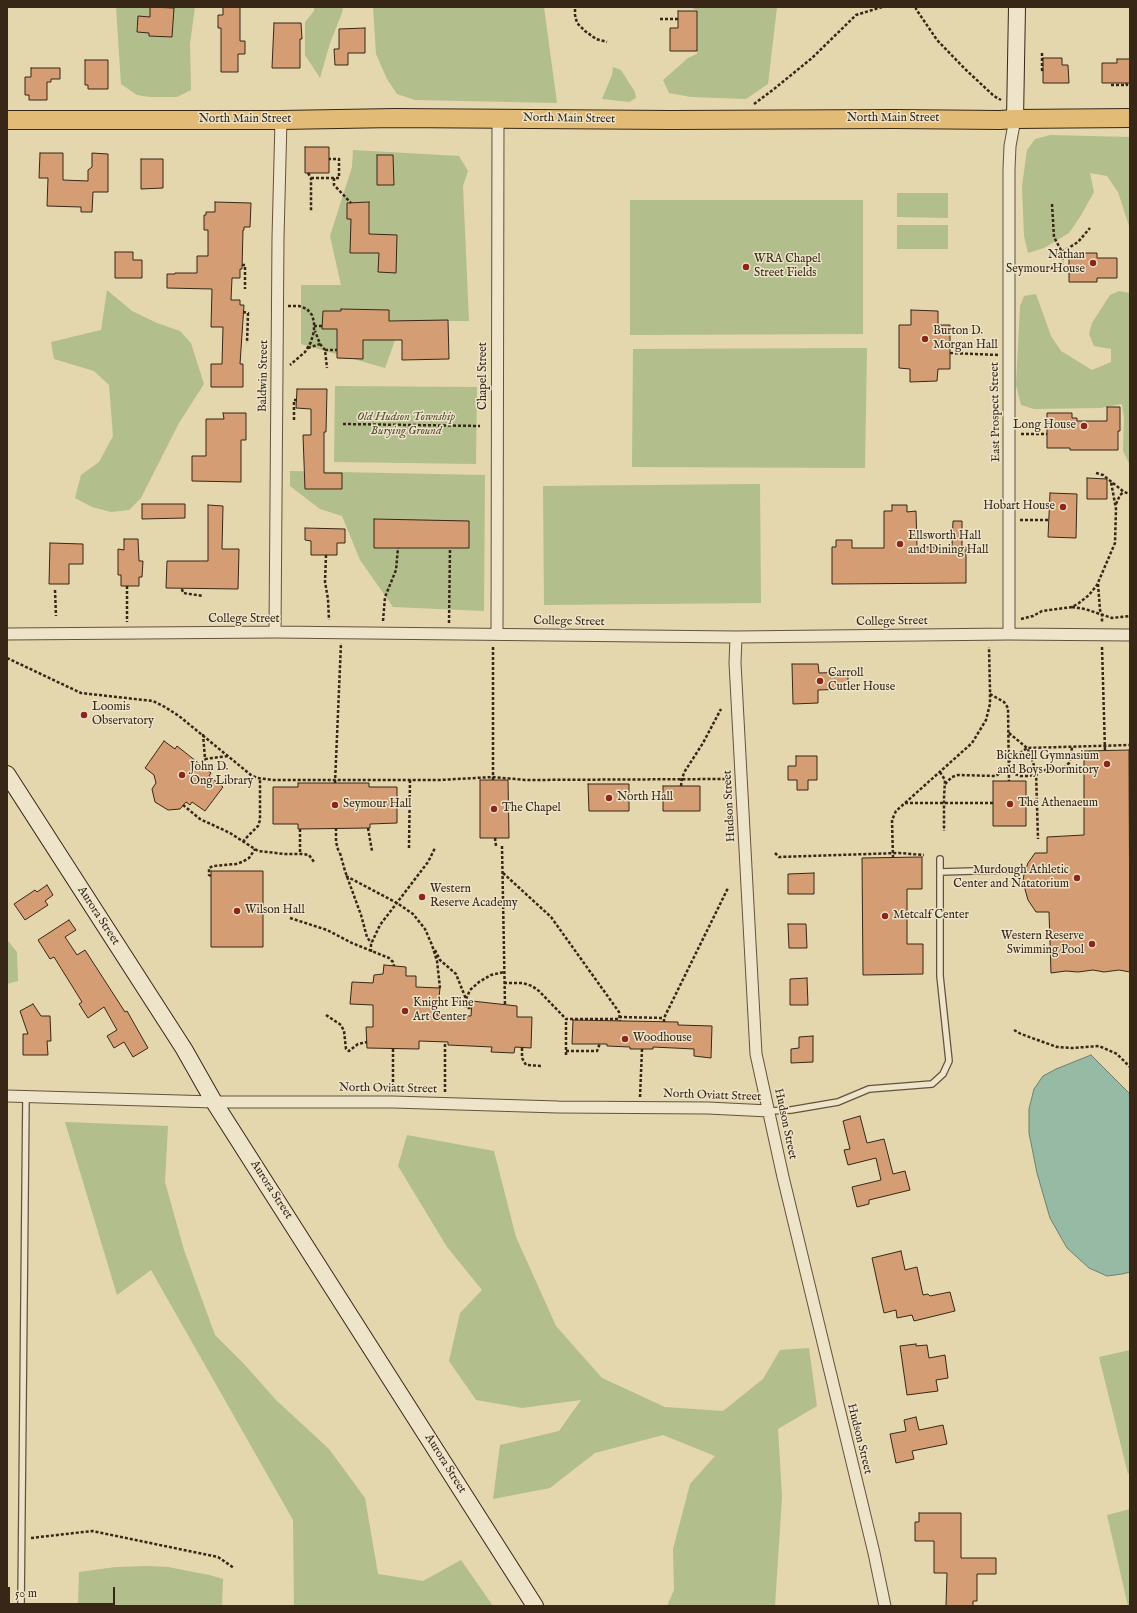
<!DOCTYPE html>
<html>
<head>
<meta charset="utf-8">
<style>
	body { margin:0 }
	#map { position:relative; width:1137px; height:1613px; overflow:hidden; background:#e4d6ad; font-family:"IM FELL English",serif }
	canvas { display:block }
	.frame { position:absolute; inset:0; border:8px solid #382717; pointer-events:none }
	.scale { position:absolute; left:8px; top:1587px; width:107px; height:18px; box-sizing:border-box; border:2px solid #382717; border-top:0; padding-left:5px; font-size:12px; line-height:14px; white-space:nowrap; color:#382717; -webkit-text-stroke:3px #ede4ca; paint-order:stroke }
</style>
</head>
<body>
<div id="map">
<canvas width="1137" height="1613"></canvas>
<div class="frame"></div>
<div class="scale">50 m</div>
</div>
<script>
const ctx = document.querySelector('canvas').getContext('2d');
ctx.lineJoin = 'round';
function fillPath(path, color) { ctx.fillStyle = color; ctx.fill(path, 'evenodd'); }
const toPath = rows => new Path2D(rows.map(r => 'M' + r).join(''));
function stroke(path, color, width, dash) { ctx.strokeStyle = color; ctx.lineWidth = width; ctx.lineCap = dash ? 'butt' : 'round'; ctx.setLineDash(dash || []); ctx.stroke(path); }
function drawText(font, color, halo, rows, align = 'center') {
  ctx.font = font + ' "IM FELL English",serif'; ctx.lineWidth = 3; ctx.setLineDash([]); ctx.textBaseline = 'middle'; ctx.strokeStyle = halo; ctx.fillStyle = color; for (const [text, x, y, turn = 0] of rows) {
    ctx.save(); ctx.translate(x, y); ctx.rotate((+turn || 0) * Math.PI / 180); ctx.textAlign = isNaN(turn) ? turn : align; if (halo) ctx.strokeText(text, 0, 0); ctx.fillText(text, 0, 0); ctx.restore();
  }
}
fillPath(toPath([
	[116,7,195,7,190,44,191,90,177,97,150,97,137,95,121,84],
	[314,7,343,7,342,13,330,43,320,78,305,55,305,22,314,11],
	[373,7,544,7,557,103,415,100,397,94,387,79,376,54],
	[691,7,777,7,768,84,746,99,691,97,669,93,663,80,688,58,697,54,697,11],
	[613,67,621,70,635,92,636,98,629,102,602,99,612,75],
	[1050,135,1130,137,1130,229,1118,192,1107,176,1090,173,1094,192,1080,217,1069,233,1044,248,1028,253,1024,236,1022,186,1027,150,1035,139],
	[353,150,459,156,468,171,463,186,469,321,402,321,385,368,301,344,301,285,341,285,330,236,352,167],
	[897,193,948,193,948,218,897,217],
	[630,200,863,200,863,334,630,335],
	[897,225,948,225,948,249,897,249],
	[107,290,132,311,157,323,180,331,191,343,204,384,179,423,141,498,129,510,111,512,92,507,75,498,81,475,99,462,113,436,109,385,94,371,54,359,51,342,101,330],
	[1119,291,1130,293,1130,465,1123,451,1124,418,1122,404,1100,408,1034,409,1021,405,1016,385,1020,306,1024,296,1036,294,1051,336,1061,351,1092,370,1111,362,1111,349,1094,346,1089,334,1092,323,1110,295],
	[867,348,865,468,632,467,633,349],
	[335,386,477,387,476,464,334,462],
	[290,471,485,475,484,611,393,607,360,560,342,516,320,509,290,486],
	[760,484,761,603,544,605,543,486],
	[7,940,17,952,18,981,7,984],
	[65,1122,168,1126,165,1182,184,1250,215,1335,244,1364,276,1400,329,1449,365,1498,378,1574,423,1581,461,1560,493,1606,294,1606,293,1520,151,1270,117,1295],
	[407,1135,494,1151,516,1237,556,1326,602,1378,665,1407,723,1411,763,1379,780,1350,809,1348,817,1406,778,1429,782,1497,775,1606,667,1606,674,1590,673,1549,690,1484,715,1456,663,1435,595,1453,550,1488,493,1499,500,1445,559,1431,581,1400,522,1408,476,1400,449,1361,460,1313,482,1290,447,1247,398,1166],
	[1130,1350,1130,1473,1128,1474,1099,1357],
	[1130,1509,1130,1606,1128,1606,1107,1515],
	[147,1566,168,1567,209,1575,223,1579,222,1606,78,1606,79,1572,116,1567]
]), '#b2be8b');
const water = toPath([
	[1091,1055,1130,1094,1130,1272,1122,1274,1107,1276,1089,1268,1067,1248,1050,1218,1037,1173,1029,1133,1029,1109,1034,1089,1043,1076,1056,1069,1091,1055]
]);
fillPath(water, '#97baa5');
stroke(water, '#717f6c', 1);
const building = toPath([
	[150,7,174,8,172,37,149,36,149,33,137,32,138,16,150,17,150,7],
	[223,7,240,7,240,41,245,41,245,54,238,54,238,72,221,72,221,28,218,28,218,15,223,15,223,7],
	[678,11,697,11,697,51,670,51,670,28,678,28,678,11],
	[274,23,301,23,302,39,300,39,300,68,272,68,274,23],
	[365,28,365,53,348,53,348,65,335,65,334,49,339,49,339,29,365,28],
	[1043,58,1062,58,1062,65,1068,65,1069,83,1043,83,1043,58],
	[1117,59,1130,59,1130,83,1102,83,1102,63,1117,63,1117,59],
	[85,60,108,60,108,89,88,89,88,85,85,85,85,60],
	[31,68,60,68,60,79,51,79,51,82,47,82,47,100,29,100,29,95,25,95,25,77,31,77,31,68],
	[305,147,329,147,329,173,305,173,305,147],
	[40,153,63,153,63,180,88,181,88,170,92,167,92,153,108,154,108,192,93,192,92,212,81,212,81,207,47,206,48,178,39,178,40,153],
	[377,155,393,155,394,185,377,185,377,155],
	[141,159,163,159,163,188,141,189,141,159],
	[215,202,251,203,250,227,244,227,244,230,243,230,242,269,240,269,240,278,232,278,231,300,240,300,240,305,244,305,240,364,243,364,243,387,211,387,211,364,222,364,223,327,211,327,212,289,167,288,167,274,175,274,175,273,197,273,197,256,208,256,208,230,204,230,204,215,206,215,206,212,215,212,215,202],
	[369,202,369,234,397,235,396,273,378,272,379,253,350,253,351,219,347,219,347,203,369,202],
	[115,252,133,252,133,260,142,260,142,278,115,278,115,252],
	[1069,253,1097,253,1097,258,1117,258,1117,278,1097,278,1097,282,1069,282,1069,253],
	[341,309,389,310,389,321,448,320,449,359,402,360,402,340,363,340,363,359,337,358,337,329,322,329,323,311,341,311,341,309],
	[911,310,938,311,938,325,950,325,950,369,938,369,937,381,910,382,910,369,899,368,899,325,911,325,911,310],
	[297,389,327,389,326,432,324,432,324,473,342,473,342,489,305,489,303,435,311,435,311,409,296,408,297,389],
	[1107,407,1120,407,1120,431,1118,431,1118,450,1070,450,1070,448,1047,448,1047,413,1072,413,1072,418,1077,418,1077,421,1107,421,1107,407],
	[223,413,246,413,246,440,241,440,241,482,192,481,192,456,206,456,206,419,224,419,223,413],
	[1087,478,1107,479,1107,499,1087,499,1087,478],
	[1050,493,1077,494,1076,538,1048,537,1050,493],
	[142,504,185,504,185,518,142,519,142,504],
	[208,505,223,506,222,549,239,549,238,589,166,588,167,561,208,561,208,505],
	[892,505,907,505,907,512,916,511,917,547,952,547,953,521,962,521,962,547,966,547,966,583,832,584,832,547,836,547,836,540,852,540,852,548,884,548,884,511,892,511,892,505],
	[374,519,469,521,469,548,374,548,374,519],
	[305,528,345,529,345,543,337,543,337,555,311,555,311,541,305,540,305,528],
	[124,539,138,539,139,561,143,561,142,577,139,577,139,586,121,586,121,575,118,575,118,549,124,550,124,539],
	[50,543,83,544,83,564,69,564,69,584,49,584,50,543],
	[792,664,818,664,819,673,848,672,848,689,818,690,818,703,793,704,792,664],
	[164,741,175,749,177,746,211,773,209,776,223,787,205,811,192,802,190,805,186,802,180,809,168,810,155,802,152,789,156,783,154,775,145,768,164,741],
	[1129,750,1130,972,1119,970,1104,972,1093,970,1078,972,1066,971,1051,973,1049,912,1036,912,1028,900,1023,882,1024,874,1028,863,1035,853,1047,853,1047,837,1084,835,1084,751,1129,750],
	[796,756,817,756,817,780,808,780,808,790,797,790,797,780,788,780,788,766,796,766,796,756],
	[480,780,508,780,509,838,480,838,480,780],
	[993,781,1026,781,1026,826,993,826,993,781],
	[298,783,369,783,369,787,397,787,397,823,370,824,370,828,298,829,298,824,273,824,273,787,298,787,298,783],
	[588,784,629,784,629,811,589,811,588,784],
	[663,786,700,786,700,811,663,811,663,786],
	[922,857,922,889,907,889,907,944,923,944,923,974,863,975,862,858,922,857],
	[211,871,263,871,263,947,211,947,211,871],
	[814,873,814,894,788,894,788,874,814,873],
	[47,885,53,895,45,901,48,905,25,920,14,904,35,890,37,892,47,885],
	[69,920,76,930,65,937,77,955,85,950,125,1012,127,1011,148,1048,133,1057,124,1042,114,1048,107,1036,117,1030,104,1007,88,1018,79,1004,82,1002,54,957,50,959,38,940,69,920],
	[788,924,806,924,807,948,789,948,788,924],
	[384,965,406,967,406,976,416,976,416,987,440,988,437,1015,471,1016,472,1001,517,1006,517,1017,532,1017,531,1048,515,1047,514,1053,491,1052,492,1047,448,1045,448,1042,419,1041,419,1049,367,1048,366,1027,373,1027,373,1005,350,1004,352,982,373,983,374,975,383,974,384,965],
	[807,978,808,1005,790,1005,790,979,807,978],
	[33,1004,41,1016,50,1016,51,1041,47,1041,48,1055,23,1055,23,1034,28,1034,20,1011,33,1004],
	[573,1020,678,1022,678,1025,712,1026,711,1058,694,1056,694,1049,653,1047,653,1049,630,1049,630,1047,607,1046,607,1044,572,1044,573,1020],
	[813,1036,813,1062,791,1063,791,1049,799,1048,799,1037,813,1036],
	[860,1116,867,1143,884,1139,893,1174,905,1171,910,1190,869,1200,869,1204,857,1207,852,1187,881,1180,876,1158,848,1165,844,1150,850,1149,843,1121,860,1116],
	[901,1251,905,1270,917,1267,923,1295,928,1294,930,1296,950,1292,955,1311,914,1321,912,1315,897,1318,896,1310,884,1313,872,1258,901,1251],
	[916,1344,916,1346,927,1345,929,1358,945,1355,948,1378,936,1380,938,1391,907,1395,900,1346,916,1344],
	[916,1417,919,1430,943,1425,947,1444,912,1451,914,1459,896,1463,890,1434,906,1431,904,1420,916,1417],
	[919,1513,961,1513,961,1558,996,1558,996,1574,977,1574,977,1601,973,1601,973,1606,946,1606,947,1573,934,1573,934,1541,915,1541,915,1522,919,1522,919,1513]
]);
fillPath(building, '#d59d73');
stroke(building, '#382717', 1);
const lane = toPath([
	[940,872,1008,870],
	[769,1111,791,1110,838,1102,869,1089,932,1084,943,1074,949,1061,940,976,940,859],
	[21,1606,26,1096]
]);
const street = toPath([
	[275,632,278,238,281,120],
	[7,634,275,632,736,637,1009,634,1130,635],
	[497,634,498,119],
	[1009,634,1009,169,1010,146,1015,119],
	[736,637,735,663,756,1054,783,1177,874,1553,885,1606],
	[7,1096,214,1102,393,1102,558,1107,708,1108,769,1111]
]);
const secondary = toPath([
	[1015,119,1017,7],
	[7,774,184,1049,214,1102,535,1606]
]);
const primary = toPath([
	[7,120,281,120,395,118,671,120,894,119,1000,120,1015,119,1130,118]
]);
stroke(lane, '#63533c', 8);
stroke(street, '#63533c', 13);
stroke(secondary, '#382717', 18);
stroke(primary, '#382717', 20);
stroke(toPath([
	[916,7,916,9,937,40,965,69,994,96,1001,100],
	[575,9,575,15,577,23,585,31,596,39,607,42],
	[660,19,678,19],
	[1042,53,1042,70,1043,69],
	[1111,85,1127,85,1126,83],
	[754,104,774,89,812,58,856,15,882,7],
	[308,173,311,178,311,212],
	[311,178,339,178,339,159,329,159],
	[334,178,334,185,351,203],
	[1052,204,1054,237,1063,254,1062,268],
	[1062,252,1078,242,1090,228],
	[242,265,245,265,245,289],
	[1020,268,1069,268],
	[288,306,299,306,307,309,312,315,314,322,314,331,311,342,305,352,290,365],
	[243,312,248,313,247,343],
	[314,326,322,326],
	[320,344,325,350,327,368],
	[308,348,320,344,315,331],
	[325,350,337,350],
	[950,353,998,355],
	[294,420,294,400,297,400],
	[343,424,480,426],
	[1021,434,1047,434],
	[1096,473,1103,475,1124,492,1130,494],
	[1116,504,1120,495,1124,492],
	[1020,520,1049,520],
	[326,555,325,582,328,599,329,620],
	[1098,584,1100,610,1102,615,1102,622],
	[127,586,127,622],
	[182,589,183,593,203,596],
	[55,590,56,616],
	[1072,607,1085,609,1112,618,1130,616],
	[1021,619,1033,616,1042,611,1072,607,1079,603,1089,595,1097,585,1115,543,1116,509,1111,482],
	[383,621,385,597,396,570,398,548],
	[449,623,450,548],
	[493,647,493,780],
	[1102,647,1105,751],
	[7,658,81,693,153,701,165,707,179,716,251,775,257,778,273,780,440,780,493,777,525,780,725,779],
	[990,694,1004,702,1008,708,1009,781],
	[1009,733,1027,748,1030,753,1036,772,1038,839],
	[203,734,205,759,228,756],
	[1008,762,1027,748,1130,745],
	[201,765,205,759],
	[940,772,945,780,944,798,944,831],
	[1129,777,1130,777],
	[335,783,341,643],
	[945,784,952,777,958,775,996,776,1000,773,1008,772,1013,773,1020,776,1028,776,1036,775,1047,769,1065,767,1069,763,1071,757,1072,746],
	[681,786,682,778,685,771,703,743,721,709],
	[905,803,993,803],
	[1026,804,1037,803],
	[183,805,200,819,230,833,258,851,285,854,302,854,309,855,314,862],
	[336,828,336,842,339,853],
	[368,828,372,851],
	[300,829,300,854],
	[495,838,496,846],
	[243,842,245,839,258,826,260,820,260,779],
	[502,846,505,1005],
	[409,848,410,779],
	[340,853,345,871,361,915,367,937,371,943],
	[775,853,779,857,899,853,924,855],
	[893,858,892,820,896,811,972,743,986,720,990,704,990,690,989,647],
	[503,873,551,917,619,1012,620,1021],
	[211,876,209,875,209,868,213,866,236,864,242,862,249,858,255,849],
	[346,876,397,903,413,914,425,929,432,945,437,961,440,988],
	[290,918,327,930,352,943,389,958,393,962,394,966],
	[435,950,440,960,456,974,466,999,466,1008,471,1008],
	[371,952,371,944,380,925,428,862,435,848],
	[504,983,523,983,532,986,539,991,566,1019,620,1019],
	[466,999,470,990,479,982,491,975,504,972],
	[326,1015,341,1025,344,1031,346,1049,349,1051,358,1044,367,1042],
	[619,1017,664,1018],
	[664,1022,664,1018,728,888],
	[1014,1030,1021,1034,1057,1047,1072,1048,1099,1046,1117,1054,1130,1067],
	[522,1048,522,1058,526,1065,542,1066],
	[393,1049,393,1090],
	[566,1051,597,1051,600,1043],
	[566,1055,566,1019],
	[445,1092,445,1042],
	[640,1097,642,1049],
	[31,1538,92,1531,218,1557,234,1568]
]), '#382717', 2.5, [3, 2]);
stroke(lane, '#ede4ca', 5.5);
stroke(street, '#ede4ca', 11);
stroke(secondary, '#ede4ca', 16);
stroke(primary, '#e2bb76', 18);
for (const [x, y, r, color] of [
	[1093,263,4,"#8f2418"],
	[746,267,4,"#8f2418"],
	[925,339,4,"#8f2418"],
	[1084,426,4,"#8f2418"],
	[1063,507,4,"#8f2418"],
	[900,544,4,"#8f2418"],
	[820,681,4,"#8f2418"],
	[84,715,4,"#8f2418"],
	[1107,764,4,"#8f2418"],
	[182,775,4,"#8f2418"],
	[609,798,4,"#8f2418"],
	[1010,804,4,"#8f2418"],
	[335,805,4,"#8f2418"],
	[494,809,4,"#8f2418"],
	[1077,878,4,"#8f2418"],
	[422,897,4,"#8f2418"],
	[237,911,4,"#8f2418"],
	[885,916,4,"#8f2418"],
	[1092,944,4,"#8f2418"],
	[405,1011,4,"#8f2418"],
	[625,1039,4,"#8f2418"]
]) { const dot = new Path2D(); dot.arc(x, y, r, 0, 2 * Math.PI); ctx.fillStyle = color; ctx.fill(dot); stroke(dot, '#ede4ca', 1.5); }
drawText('12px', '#382717', '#ede4ca', [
	["North Main Street",569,119,1],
	["North Main Street",893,119],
	["North Main Street",245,120],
	["Baldwin Street",264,376,-89],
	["Chapel Street",484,376,-90],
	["East Prospect Street",996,412,-91],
	["College Street",244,620],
	["College Street",569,622,1],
	["College Street",892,622,-1],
	["Hudson Street",730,806,-93],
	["Aurora Street",98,916,57],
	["North Oviatt Street",388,1089,1],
	["North Oviatt Street",712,1096,2],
	["Hudson Street",785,1124,78],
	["Aurora Street",271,1190,57],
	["Hudson Street",859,1439,76],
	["Aurora Street",445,1464,58]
]);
drawText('12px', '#382717', '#ede4ca', [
	["Nathan",1085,256,"right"],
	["Seymour House",1085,270,"right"],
	["WRA Chapel",754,260],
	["Street Fields",754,274],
	["Burton D.",933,332],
	["Morgan Hall",933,346],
	["Long House",1076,426,"right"],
	["Hobart House",1055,507,"right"],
	["Ellsworth Hall",908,537],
	["and Dining Hall",908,551],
	["Carroll",828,674],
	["Cutler House",828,688],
	["Loomis",92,708],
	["Observatory",92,722],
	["Bicknell Gymnasium",1099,757,"right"],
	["and Boys Dormitory",1099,771,"right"],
	["John D.",190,768],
	["Ong Library",190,782],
	["North Hall",617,798],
	["The Athenaeum",1018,804],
	["Seymour Hall",343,805],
	["The Chapel",502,809],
	["Murdough Athletic",1069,871,"right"],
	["Center and Natatorium",1069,885,"right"],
	["Western",430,890],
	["Reserve Academy",430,904],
	["Wilson Hall",245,911],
	["Metcalf Center",893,916],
	["Western Reserve",1084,937,"right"],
	["Swimming Pool",1084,951,"right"],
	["Knight Fine",413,1004],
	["Art Center",413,1018],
	["Woodhouse",633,1039]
], 'left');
drawText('italic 12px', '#564d34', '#ede4ca', [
	["Old Hudson Township",406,418],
	["Burying Ground",406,432]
]);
</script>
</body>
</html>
